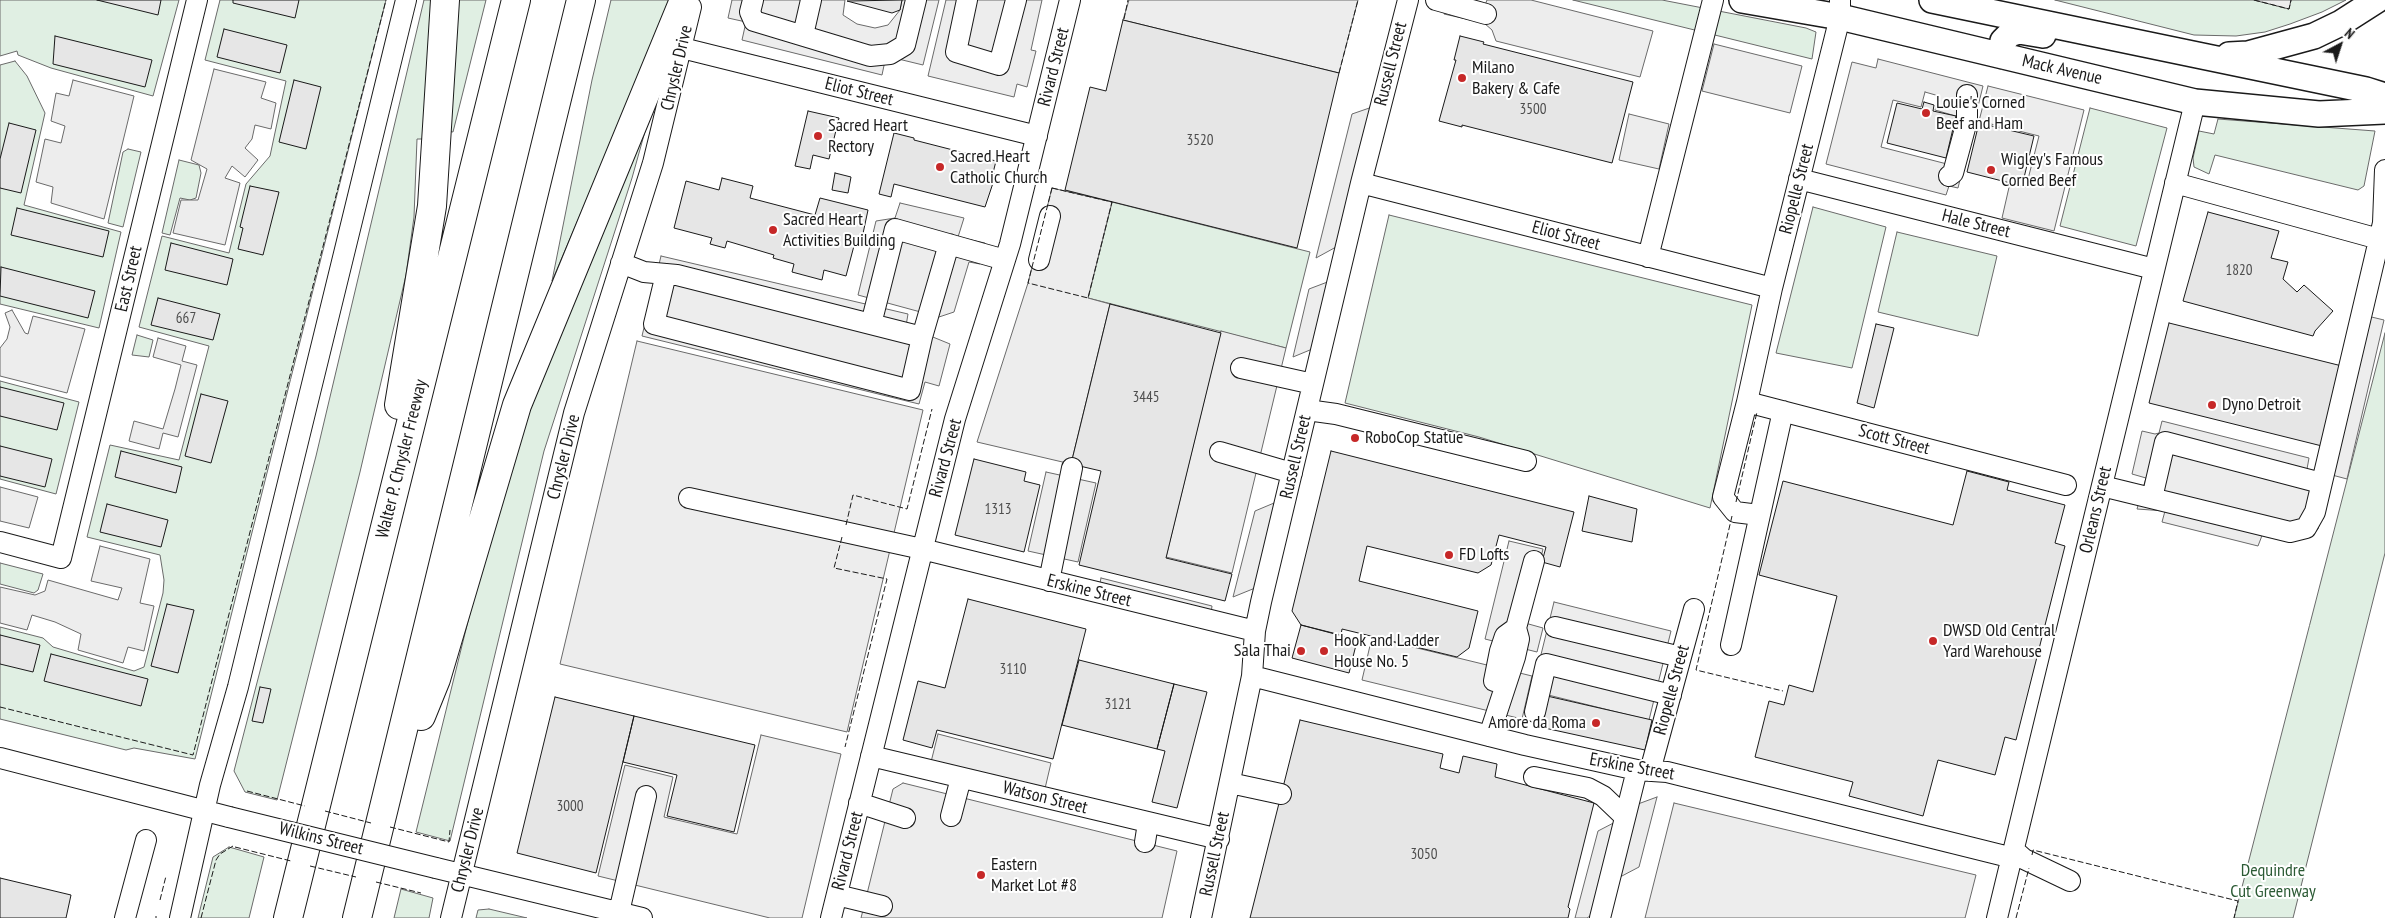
<!DOCTYPE html>
<html>
<head>
<meta charset="utf-8">
<style>
	body { margin:0 }
	#map { position:relative; width:2385px; height:918px; overflow:hidden; background:#fff; font-family:"PT Sans Narrow",sans-serif }
	canvas { display:block }
	.north { position:absolute; left:2315px; top:20px; width:50px; height:50px; -webkit-text-stroke:4px #fff; paint-order:stroke; rotate:40deg; font-size:14px; font-weight:700; line-height:20px; text-align:center; color:#1a1a1a }
	.north::after { content:''; display:block; margin:auto; width:18px; height:22px; background:#1a1a1a; clip-path:polygon(50% 0,100% 100%,50% 72%,0 100%) }
</style>
</head>
<body>
<div id="map">
<canvas width="2385" height="918"></canvas>
<div class="north">N</div>
</div>
<script>
const ctx = document.querySelector('canvas').getContext('2d');
ctx.lineJoin = 'round';
function fillPath(path, color) { ctx.fillStyle = color; ctx.fill(path, 'evenodd'); }
const toPath = rows => new Path2D(rows.map(r => 'M' + r).join(''));
function stroke(path, color, width, dash) { ctx.strokeStyle = color; ctx.lineWidth = width; ctx.lineCap = dash ? 'butt' : 'round'; ctx.setLineDash(dash || []); ctx.stroke(path); }
function drawText(font, color, halo, rows, align = 'center') {
  ctx.font = font + ' "PT Sans Narrow",sans-serif'; ctx.lineWidth = 4; ctx.setLineDash([]); ctx.textBaseline = 'middle'; ctx.strokeStyle = halo; ctx.fillStyle = color; for (const [text, x, y, turn = 0] of rows) {
    ctx.save(); ctx.translate(x, y); ctx.rotate((+turn || 0) * Math.PI / 180); ctx.textAlign = isNaN(turn) ? turn : align; if (halo) ctx.strokeText(text, 0, 0); ctx.fillText(text, 0, 0); ctx.restore();
  }
}
const green = toPath([
	[0,0,179,0,153,96,51,68,18,55,17,51,0,56,0,0],
	[220,0,386,0,195,759,134,748,126,750,0,719,0,627,43,638,53,647,134,671,144,667,163,593,164,580,160,555,87,537,110,445,179,460,209,346,139,327,162,236,229,253,246,184,270,156,286,81,205,60,220,0],
	[424,0,432,0,423,139,417,139,414,217,406,275,360,472,277,800,245,792,234,771,316,456,424,0],
	[456,0,486,0,453,132,446,131,456,0],
	[611,0,669,0,663,20,552,281,592,80,611,0],
	[1573,0,1662,0,1806,28,1816,32,1812,59,1573,0],
	[2055,0,2254,0,2289,9,2291,0,2346,0,2322,12,2290,24,2265,32,2236,36,2194,35,2055,0],
	[15,61,27,76,45,113,24,205,121,232,99,328,0,304,0,65,15,61],
	[2090,108,2167,128,2136,246,2060,226,2090,108],
	[651,110,632,178,544,451,450,841,416,832,506,467,651,110],
	[2218,119,2375,131,2364,186,2358,190,2215,155,2209,174,2194,167,2193,158,2199,131,2214,134,2218,119],
	[128,149,141,152,123,227,108,223,123,152,128,149],
	[179,160,199,165,201,173,196,198,190,200,180,198,170,235,162,233,179,160],
	[1112,202,1310,252,1286,348,1088,298,1112,202],
	[1813,207,1886,227,1852,368,1776,353,1813,207],
	[1389,215,1752,305,1710,508,1479,437,1345,403,1389,215],
	[1897,232,1997,256,1978,336,1878,312,1897,232],
	[2385,333,2385,553,2293,918,2234,918,2385,333],
	[137,335,153,340,149,357,132,355,137,335],
	[0,381,79,402,56,494,0,479,0,381],
	[0,563,43,574,38,590,34,593,0,584,0,563],
	[229,847,264,857,249,918,198,918,213,857,229,847],
	[401,889,433,898,429,918,394,918,401,889],
	[489,909,527,918,476,918,478,910,489,909]
]);
fillPath(green, '#e0efe3');
stroke(green, '#6a6a6a', 1);
const parking = toPath([
	[732,0,845,0,843,15,857,24,875,28,888,25,900,10,902,0,939,0,923,65,886,56,882,75,742,40,746,22,728,18,732,0],
	[946,0,1042,0,1031,50,1036,51,1027,87,1017,84,1014,97,928,76,946,0],
	[1129,0,1358,0,1339,73,1123,20,1129,0],
	[1448,0,1485,5,1487,0,1531,0,1653,31,1640,77,1496,41,1492,30,1484,23,1444,14,1448,0],
	[2254,0,2291,0,2289,9,2254,0],
	[1714,44,1802,66,1790,113,1702,91,1714,44],
	[1878,59,1983,86,1958,188,1949,186,1946,195,1826,164,1852,62,1876,68,1878,59],
	[1925,92,1939,96,1935,110,1959,117,1947,164,1881,147,1893,100,1921,107,1925,92],
	[214,69,266,82,261,98,276,103,271,129,255,125,252,139,245,148,258,160,245,177,232,166,225,178,240,183,225,245,173,233,181,200,198,200,207,169,191,160,214,69],
	[73,80,134,96,104,219,51,203,53,187,36,182,45,139,61,143,65,126,51,121,56,93,69,96,73,80],
	[1988,86,2084,110,2054,231,2002,218,2010,183,2026,187,2039,136,1979,121,1988,86],
	[1381,104,1347,241,1316,258,1352,114,1381,104],
	[1629,114,1669,124,1659,169,1619,160,1629,114],
	[1052,188,1112,202,1088,298,1110,304,1071,464,977,442,1028,283,1052,188],
	[900,203,964,218,958,237,985,243,980,264,969,262,954,312,939,317,858,295,876,221,895,218,900,203],
	[661,256,908,314,906,326,950,344,939,386,925,382,919,404,642,336,661,256],
	[1338,278,1322,345,1293,357,1309,289,1338,278],
	[12,310,25,333,28,334,33,316,85,329,67,393,0,376,0,348,7,339,10,327,5,313,12,310],
	[2355,313,2384,320,2347,479,2332,475,2318,529,2311,537,2299,539,2263,533,2258,546,2162,522,2165,511,2137,509,2146,478,2132,474,2142,431,2155,434,2159,433,2162,421,2309,458,2307,469,2311,472,2314,471,2318,465,2355,313],
	[1221,331,1286,348,1232,573,1166,557,1221,331],
	[158,338,186,346,182,361,197,365,178,437,163,433,159,449,129,441,134,421,163,429,175,389,181,365,153,357,158,338],
	[637,341,923,410,847,732,560,664,637,341],
	[1046,472,1096,483,1078,562,1028,551,1046,472],
	[0,487,38,497,29,528,0,521,0,487],
	[1286,498,1265,584,1233,597,1255,511,1286,498],
	[1509,541,1543,549,1525,623,1543,628,1537,652,1485,639,1509,541],
	[100,546,150,559,140,603,154,606,144,651,128,647,123,663,78,650,81,634,55,622,32,615,27,630,0,623,0,587,35,595,45,591,48,580,118,600,122,588,91,581,100,546],
	[1101,578,1212,606,1210,621,1098,593,1101,578],
	[1554,602,1671,631,1649,720,1532,691,1554,602],
	[1372,637,1532,676,1522,719,1362,680,1372,637],
	[938,734,1051,763,1043,797,929,770,938,734],
	[761,735,841,754,802,918,770,918,598,876,625,765,673,777,664,817,737,834,761,735],
	[903,783,1177,851,1162,918,861,918,893,789,903,783],
	[1657,797,1639,867,1620,877,1638,804,1657,797],
	[1674,803,1976,875,1965,918,1645,918,1674,803],
	[1625,817,1602,908,1587,918,1575,918,1598,831,1625,817]
]);
fillPath(parking, '#ededed');
stroke(parking, '#6a6a6a', 1);
const building = toPath([
	[97,0,161,0,158,15,97,0],
	[233,0,299,0,295,18,233,3,233,0],
	[902,0,900,10,892,13,847,1,902,0],
	[1123,20,1339,73,1297,248,1065,190,1090,87,1106,91,1123,20],
	[224,29,287,45,280,73,217,57,224,29],
	[55,36,152,60,145,87,53,64,55,36],
	[1460,36,1484,42,1483,44,1633,82,1612,163,1462,125,1462,127,1439,121,1456,60,1454,60,1460,36],
	[294,80,321,87,306,149,279,142,294,80],
	[1924,102,1934,105,1933,111,1956,116,1946,158,1887,143,1897,103,1922,109,1924,102],
	[808,111,839,118,829,159,813,155,810,169,795,166,808,111],
	[9,123,36,130,21,193,0,188,0,159,9,123],
	[1979,123,2034,136,2022,186,1967,172,1979,123],
	[894,133,914,138,914,140,996,161,993,173,996,174,985,207,894,184,891,197,879,194,894,133],
	[835,173,851,177,848,193,832,190,835,173],
	[722,178,753,186,750,198,815,215,820,198,868,210,861,243,855,242,846,276,824,270,822,280,792,272,794,264,773,258,774,255,727,241,725,248,710,244,712,238,674,228,686,181,719,190,722,178],
	[250,186,279,192,263,255,238,249,243,228,240,227,250,186],
	[17,208,109,231,103,257,11,235,17,208],
	[2208,212,2279,231,2271,258,2288,262,2283,279,2297,292,2304,285,2333,311,2315,331,2313,336,2183,301,2208,212],
	[171,243,233,259,227,285,165,270,171,243],
	[1,267,95,291,88,318,0,296,1,267],
	[158,298,220,314,213,340,151,325,158,298],
	[1110,304,1221,333,1166,558,1232,574,1225,601,1079,565,1101,471,1071,464,1110,304],
	[2169,323,2342,366,2322,446,2149,403,2169,323],
	[1876,324,1894,328,1874,408,1857,403,1876,324],
	[0,387,64,403,57,430,0,416,0,387],
	[201,394,228,401,211,463,185,456,201,394],
	[0,446,52,459,45,487,0,476,0,446],
	[121,451,182,467,176,493,115,477,121,451],
	[1331,451,1574,512,1560,567,1542,562,1546,547,1499,535,1491,565,1478,573,1367,546,1359,581,1478,611,1469,648,1457,657,1342,629,1341,635,1301,625,1292,611,1331,451],
	[974,459,1026,472,1024,481,1040,485,1024,552,955,535,974,459],
	[1967,471,2009,482,2007,490,2065,505,2055,543,2065,546,2016,740,2005,737,1995,775,1938,760,1923,816,1849,796,1853,782,1755,757,1769,701,1784,705,1789,685,1813,692,1837,596,1759,575,1783,481,1953,525,1967,471],
	[1589,496,1637,509,1632,542,1582,531,1589,496],
	[107,504,168,520,161,547,100,532,107,504],
	[968,599,1086,629,1053,759,937,730,932,748,903,740,918,681,945,688,968,599],
	[167,604,194,610,178,673,151,666,167,604],
	[1301,625,1350,638,1349,643,1356,645,1349,673,1292,658,1301,625],
	[0,635,40,645,33,672,0,664,0,635],
	[51,654,148,679,141,706,44,681,51,654],
	[1079,660,1174,684,1157,749,1062,725,1079,660],
	[1174,684,1207,692,1177,808,1152,802,1165,751,1157,749,1174,684],
	[260,687,271,689,263,723,252,721,260,687],
	[1547,696,1652,720,1645,750,1540,727,1547,696],
	[555,697,634,716,596,873,517,853,555,697],
	[634,716,755,745,734,832,667,816,677,775,623,762,634,716],
	[1300,720,1443,754,1440,768,1459,773,1463,756,1497,764,1495,777,1594,803,1568,907,1570,909,1568,918,1250,918,1300,720],
	[0,878,71,895,66,918,0,918,0,878]
]);
fillPath(building, '#e6e6e6');
stroke(building, '#1a1a1a', 1);
const minor = toPath([
	[753,0,750,12,754,21,870,56,890,54,905,45,916,0],
	[967,0,956,52,999,65,1016,0],
	[1436,0,1486,14],
	[1840,0,1840,17,1772,288,1747,402,2066,485],
	[803,35,811,0],
	[682,48,1037,136],
	[1949,176,1953,173,1967,121,1967,95],
	[1799,179,2154,269],
	[1361,183,1772,288],
	[2175,183,2379,239],
	[1648,257,1713,0],
	[1039,260,1050,216],
	[621,263,644,272,677,275,922,337,949,244],
	[666,274,654,324,910,390,922,337],
	[871,324,895,229,1005,260],
	[1241,368,1313,384],
	[1747,402,1723,497,1735,512,1759,515],
	[1307,410,1336,414,1526,461],
	[1220,452,1292,473],
	[2102,486,2290,532,2306,528,2315,512,2383,223,2385,170],
	[689,498,922,549,1255,631],
	[2152,498,2165,442,2321,483],
	[0,542,61,558,197,0],
	[1049,581,1072,468],
	[1555,627,1681,657],
	[1731,645,1783,411],
	[1252,676,1525,745,1637,770,1667,772,2013,858],
	[1501,683,1494,681,1500,651,1505,636,1516,628],
	[1535,712,1546,664,1671,695],
	[1489,736,1515,657,1519,639,1516,628,1534,561],
	[871,756,1219,839],
	[0,758,229,817],
	[1650,771,1694,609],
	[1534,777,1588,788,1603,796,1625,817],
	[1230,783,1281,794],
	[859,803,905,818],
	[951,816,961,778],
	[1145,842,1148,823],
	[2015,851,2024,859,2070,881],
	[436,868,642,918],
	[837,895,882,906],
	[619,912,646,796],
	[125,918,146,840],
	[180,918,210,785,238,687,406,0],
	[451,918,574,413,653,163,691,7],
	[831,918,955,419,1010,244,1070,0],
	[1201,918,1252,676,1255,631,1261,602,1361,183,1408,0],
	[1600,918,1637,770],
	[1997,918,2195,102]
]);
const major = toPath([
	[1742,0,1840,17,2195,102,2319,114,2385,111],
	[1932,0,2366,90,2385,96],
	[2229,55,2248,54,2314,36,2341,23,2377,0],
	[2003,56,2003,41,2010,34,2019,31,2043,35]
]);
const highway = toPath([
	[399,405,432,206,445,0],
	[421,716,436,679,517,405,684,0],
	[288,918,516,0],
	[357,918,581,0]
]);
stroke(minor, '#1a1a1a', 22);
stroke(major, '#1a1a1a', 28);
stroke(highway, '#1a1a1a', 30);
stroke(minor, '#fff', 20);
stroke(major, '#fff', 25);
stroke(highway, '#fff', 28);
const minorBridge = toPath([
	[229,817,436,868]
]);
stroke(minorBridge, '#1a1a1a', 22, []);
stroke(minorBridge, '#fff', 20);
stroke(toPath([
	[2254,0,2289,9,2291,0],
	[1124,19,1128,0],
	[1339,73,1358,0],
	[1052,188,1112,202,1088,298,1028,283,1052,188],
	[1736,502,1757,412],
	[1732,516,1696,670,1783,691],
	[846,525,853,495,907,509,932,409],
	[842,537,834,568,887,579,845,747],
	[0,707,193,755,386,0],
	[247,791,305,806],
	[325,811,371,823],
	[390,827,449,842,450,830],
	[235,847,291,861],
	[2032,855,2033,850,2238,901,2234,918],
	[310,866,356,877],
	[376,882,421,893],
	[160,900,166,876],
	[156,918,156,916],
	[201,918,216,860,220,854,233,846],
	[2016,918,2029,868]
]), '#1a1a1a', 1, [6, 2.5]);
for (const [x, y, r, color] of [
	[1462,78,5,"#c62828"],
	[1926,113,5,"#c62828"],
	[818,136,5,"#c62828"],
	[940,167,5,"#c62828"],
	[1991,170,5,"#c62828"],
	[773,230,5,"#c62828"],
	[2212,405,5,"#c62828"],
	[1355,438,5,"#c62828"],
	[1449,555,5,"#c62828"],
	[1933,641,5,"#c62828"],
	[1301,651,5,"#c62828"],
	[1324,651,5,"#c62828"],
	[1596,723,5,"#c62828"],
	[981,875,5,"#c62828"]
]) { const dot = new Path2D(); dot.arc(x, y, r, 0, 2 * Math.PI); ctx.fillStyle = color; ctx.fill(dot); stroke(dot, '#fff', 2); }
drawText('15px', '#4d4d4d', null, [
	["3500",1533,110],
	["3520",1200,141],
	["1820",2239,271],
	["667",186,319],
	["3445",1146,398],
	["1313",998,510],
	["3110",1013,670],
	["3121",1118,705],
	["3000",570,807],
	["3050",1424,855]
]);
drawText('18px', '#1a1a1a', '#fff', [
	["Russell Street",1391,64,-76],
	["Rivard Street",1054,67,-76],
	["Chrysler Drive",677,68,-77],
	["Mack Avenue",2062,70,13],
	["Eliot Street",859,92,14],
	["Riopelle Street",1797,189,-76],
	["Hale Street",1976,224,14],
	["Eliot Street",1566,236,15],
	["East Street",129,279,-77],
	["Scott Street",1894,440,15],
	["Chrysler Drive",564,457,-76],
	["Russell Street",1296,457,-77],
	["Rivard Street",946,458,-75],
	["Walter P. Chrysler Freeway",402,459,-76],
	["Orleans Street",2096,510,-77],
	["Erskine Street",1089,591,14],
	["Riopelle Street",1672,690,-75],
	["Erskine Street",1632,767,10],
	["Watson Street",1045,798,14],
	["Wilkins Street",321,839,14],
	["Chrysler Drive",468,850,-76],
	["Rivard Street",848,851,-76],
	["Russell Street",1215,854,-78]
]);
drawText('18px', '#1a1a1a', '#fff', [
	["Milano",1472,68],
	["Bakery & Cafe",1472,89],
	["Louie's Corned",1936,103],
	["Beef and Ham",1936,124],
	["Sacred Heart",828,126],
	["Rectory",828,147],
	["Sacred Heart",950,157],
	["Catholic Church",950,178],
	["Wigley's Famous",2001,160],
	["Corned Beef",2001,181],
	["Sacred Heart",783,220],
	["Activities Building",783,241],
	["Dyno Detroit",2222,405],
	["RoboCop Statue",1365,438],
	["FD Lofts",1459,555],
	["DWSD Old Central",1943,631],
	["Yard Warehouse",1943,652],
	["Hook and Ladder",1334,641],
	["House No. 5",1334,662],
	["Sala Thai",1291,651,"right"],
	["Amore da Roma",1586,723,"right"],
	["Eastern",991,865],
	["Market Lot #8",991,886]
], 'left');
drawText('18px', '#2b5a34', '#fff', [
	["Dequindre",2273,871],
	["Cut Greenway",2273,892]
]);
</script>
</body>
</html>
